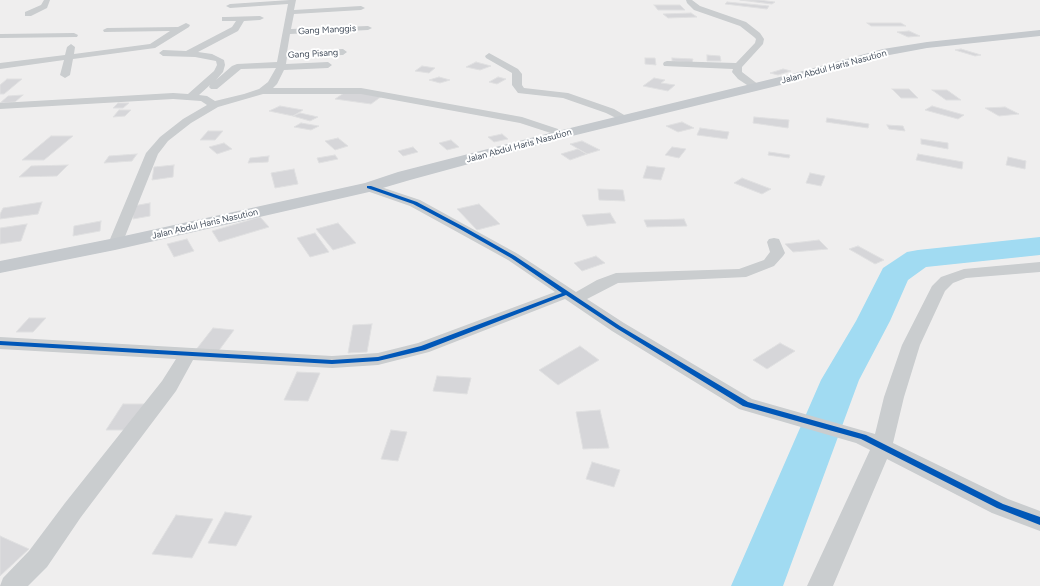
<!DOCTYPE html>
<html>
<head>
<meta charset="utf-8">
<style>
	body { margin:0 }
	canvas { display:block; background:#efeeee }
</style>
</head>
<body>
<canvas width="1040" height="586"></canvas>
<script>
const ctx = document.querySelector('canvas').getContext('2d');
ctx.lineJoin = 'round';
const toPath = rows => new Path2D(rows.map(r => 'M' + r).join(''));
function fillPath(path, color) { ctx.fillStyle = color; ctx.fill(path, 'evenodd'); }
function stroke(path, color, width, dash) { ctx.strokeStyle = color; ctx.lineWidth = width; ctx.lineCap = dash ? 'butt' : 'round'; ctx.setLineDash(dash || []); ctx.stroke(path); }
function drawText(font, color, halo, rows, align = 'center') {
  ctx.font = font + ' Figtree,sans-serif'; ctx.lineWidth = 4; ctx.setLineDash([]); ctx.textBaseline = 'middle'; ctx.strokeStyle = halo; ctx.fillStyle = color; for (const [text, x, y, turn = 0] of rows) {
    ctx.save(); ctx.translate(x, y); ctx.rotate((+turn || 0) * Math.PI / 180); ctx.textAlign = isNaN(turn) ? turn : align; if (halo) ctx.strokeText(text, 0, 0); ctx.fillText(text, 0, 0); ctx.restore();
  }
}
fillPath(toPath([
	[1040,237,1040,255,926,267,908,280,890,321,859,380,783,586,731,586,821,380,856,321,883,268,907,252,918,250,1040,237]
]), '#a1dbf2');
const building = toPath([
	[740,0,759,0,775,2,772,4,740,0],
	[727,2,769,6,767,9,725,4,727,2],
	[654,5,680,5,685,10,658,10,654,5],
	[691,13,697,17,668,18,663,14,691,13],
	[867,23,901,23,906,26,871,26,867,23],
	[909,31,920,36,908,37,897,32,909,31],
	[961,49,981,55,975,56,955,50,961,49],
	[707,55,720,56,721,61,707,61,707,55],
	[645,58,655,58,656,65,645,64,645,58],
	[672,58,693,59,692,63,672,61,672,58],
	[476,62,491,66,480,70,466,67,476,62],
	[422,66,435,68,429,73,415,71,422,66],
	[783,69,791,71,778,75,770,73,783,69],
	[439,77,450,80,440,83,429,80,439,77],
	[498,77,506,79,497,84,489,82,498,77],
	[654,78,665,80,661,83,675,85,668,91,643,86,654,78],
	[7,79,22,79,4,94,0,94,0,85,7,79],
	[892,89,909,89,918,98,901,98,892,89],
	[932,90,947,90,961,100,946,100,932,90],
	[347,91,382,96,371,104,335,99,347,91],
	[23,95,15,102,0,103,8,96,23,95],
	[118,103,129,103,123,108,113,108,118,103],
	[280,106,303,110,293,116,269,111,280,106],
	[932,106,964,115,958,119,925,110,932,106],
	[1005,107,1019,114,999,116,985,108,1005,107],
	[119,110,131,110,125,116,113,117,119,110],
	[300,113,318,117,310,121,293,116,300,113],
	[754,117,789,120,788,128,753,123,754,117],
	[827,118,869,124,868,128,826,122,827,118],
	[682,122,694,128,678,132,666,126,682,122],
	[301,123,319,126,311,130,294,127,301,123],
	[887,125,903,126,905,131,889,129,887,125],
	[700,128,729,132,727,139,697,135,700,128],
	[208,131,223,131,215,140,200,140,208,131],
	[502,134,508,139,494,142,488,137,502,134],
	[51,136,73,136,44,160,22,160,51,136],
	[338,138,348,146,335,150,325,141,338,138],
	[921,139,948,143,948,149,921,144,921,139],
	[451,140,459,147,447,150,439,143,451,140],
	[582,141,600,150,587,154,570,144,582,141],
	[224,143,232,149,217,154,209,147,224,143],
	[413,147,418,152,403,156,398,151,413,147],
	[672,147,686,149,679,158,665,155,672,147],
	[578,149,587,154,570,160,561,154,578,149],
	[769,152,790,155,789,158,768,155,769,152],
	[137,154,132,161,104,163,109,156,137,154],
	[918,154,963,162,962,169,916,160,918,154],
	[335,155,338,159,319,163,317,158,335,155],
	[269,156,268,162,248,163,250,158,269,156],
	[1008,157,1026,161,1025,169,1006,165,1008,157],
	[68,165,57,176,19,177,31,166,68,165],
	[174,165,173,177,152,180,154,167,174,165],
	[647,166,665,168,661,180,643,178,647,166],
	[294,169,298,184,275,188,271,173,294,169],
	[810,173,825,176,821,186,806,183,810,173],
	[742,178,771,189,762,194,734,183,742,178],
	[598,189,623,190,625,201,599,200,598,189],
	[42,202,38,214,0,219,0,214,3,208,42,202],
	[150,203,150,216,133,219,133,206,150,203],
	[479,204,500,224,477,230,457,209,479,204],
	[610,213,616,223,587,226,582,215,610,213],
	[260,217,269,227,219,242,212,231,260,217],
	[684,219,687,226,647,227,644,220,684,219],
	[101,221,100,231,73,236,74,226,101,221],
	[338,223,356,243,333,250,316,229,338,223],
	[27,224,21,241,0,244,0,228,27,224],
	[315,233,329,252,310,257,297,238,315,233],
	[187,239,194,251,174,257,167,244,187,239],
	[819,240,828,249,793,252,785,244,819,240],
	[858,246,884,260,875,264,849,249,858,246],
	[596,256,605,263,582,271,574,263,596,256],
	[29,318,46,318,33,332,16,332,29,318],
	[372,324,367,352,348,353,353,325,372,324],
	[213,328,234,330,217,353,195,351,213,328],
	[780,343,795,351,767,369,753,360,780,343],
	[580,346,599,360,558,385,539,370,580,346],
	[297,372,320,373,308,401,284,400,297,372],
	[437,376,471,378,467,394,433,391,437,376],
	[123,404,145,404,129,430,106,430,123,404],
	[600,410,609,448,583,449,576,412,600,410],
	[391,430,407,432,398,461,381,459,391,430],
	[592,462,620,470,614,487,586,479,592,462],
	[225,512,252,516,236,546,208,543,225,512],
	[176,515,213,519,192,558,152,554,176,515],
	[0,536,29,549,0,576,0,536]
]);
fillPath(building, '#d6d6d9');
stroke(building, '#e0e0e1', 1);
fillPath(toPath([
	[44,0,50,0,47,8,31,16,25,16,25,12,41,5,44,0],
	[290,0,296,0,294,10,361,6,365,8,361,10,294,14,291,29,368,26,372,28,368,30,290,34,287,52,343,49,347,52,343,55,287,57,286,64,328,62,332,65,328,68,284,70,277,84,273,88,361,88,522,117,567,132,569,134,563,137,520,123,361,94,263,94,218,107,191,123,168,141,158,154,122,244,120,247,115,248,110,247,108,244,146,153,160,137,183,119,207,105,201,101,173,99,0,109,0,103,173,93,188,94,214,71,217,65,216,61,195,57,163,56,159,53,163,50,186,51,232,27,236,21,222,21,222,17,225,17,260,16,264,18,260,20,244,21,238,31,198,52,212,54,224,60,225,65,223,72,216,80,232,66,237,64,277,62,288,4,230,8,226,6,230,4,290,0],
	[276,68,268,82,259,89,244,94,215,101,207,96,199,95,210,85,209,87,211,89,217,89,241,69,276,68],
	[686,0,692,0,700,6,746,22,760,33,764,39,763,44,742,67,742,72,759,85,761,87,759,89,753,89,738,79,732,72,733,69,664,66,663,64,664,62,667,61,736,63,755,43,756,39,754,37,740,26,694,10,687,3,686,0],
	[186,23,190,25,189,27,155,48,73,59,70,75,65,78,60,75,64,60,0,69,0,63,65,55,67,47,71,44,75,47,74,54,150,44,170,31,104,32,103,30,107,28,178,27,186,23],
	[74,33,78,35,77,37,0,38,0,34,74,33],
	[489,53,518,69,522,74,522,85,524,88,568,93,614,109,631,119,626,122,622,121,606,113,563,98,518,93,512,85,512,73,486,58,485,56,489,53],
	[369,183,420,200,518,254,576,292,597,280,616,273,739,269,764,260,770,252,767,242,769,239,774,238,779,239,785,253,783,256,774,266,746,277,618,283,587,299,624,323,752,399,875,434,884,397,902,345,932,286,941,277,964,269,1040,262,1040,272,966,278,953,283,945,291,920,345,904,397,893,443,1008,499,1040,511,1040,531,992,513,887,459,833,586,807,586,870,450,856,443,739,409,612,331,565,299,429,352,378,365,332,368,193,360,176,391,81,517,47,567,28,586,0,586,3,578,29,551,65,503,162,381,176,359,0,349,0,337,332,356,378,353,418,343,555,292,508,260,410,206,364,190,363,187,364,184,369,183]
]), '#cacdcf');
fillPath(toPath([
	[1040,30,1040,36,927,48,884,56,801,80,568,137,410,180,369,192,115,250,0,273,0,261,115,238,365,183,398,172,558,131,792,74,883,49,927,42,1040,30]
]), '#c5c9cd');
fillPath(toPath([
	[367,186,371,186,417,202,464,227,515,256,620,326,748,402,866,435,1003,504,1040,517,1040,525,997,508,861,439,743,406,616,328,566,295,425,350,378,361,332,364,0,345,0,341,332,360,378,357,421,346,562,293,511,258,460,229,413,204,367,188,367,186]
]), '#0057b8');
drawText('9px', '#444f5d', '#fff', [
	["Gang Manggis",327,30,-3],
	["Gang Pisang",313,54,-3],
	["Jalan Abdul Haris Nasution",834,67,-15],
	["Jalan Abdul Haris Nasution",519,146,-15],
	["Jalan Abdul Haris Nasution",205,224,-13]
]);
</script>
</body>
</html>
